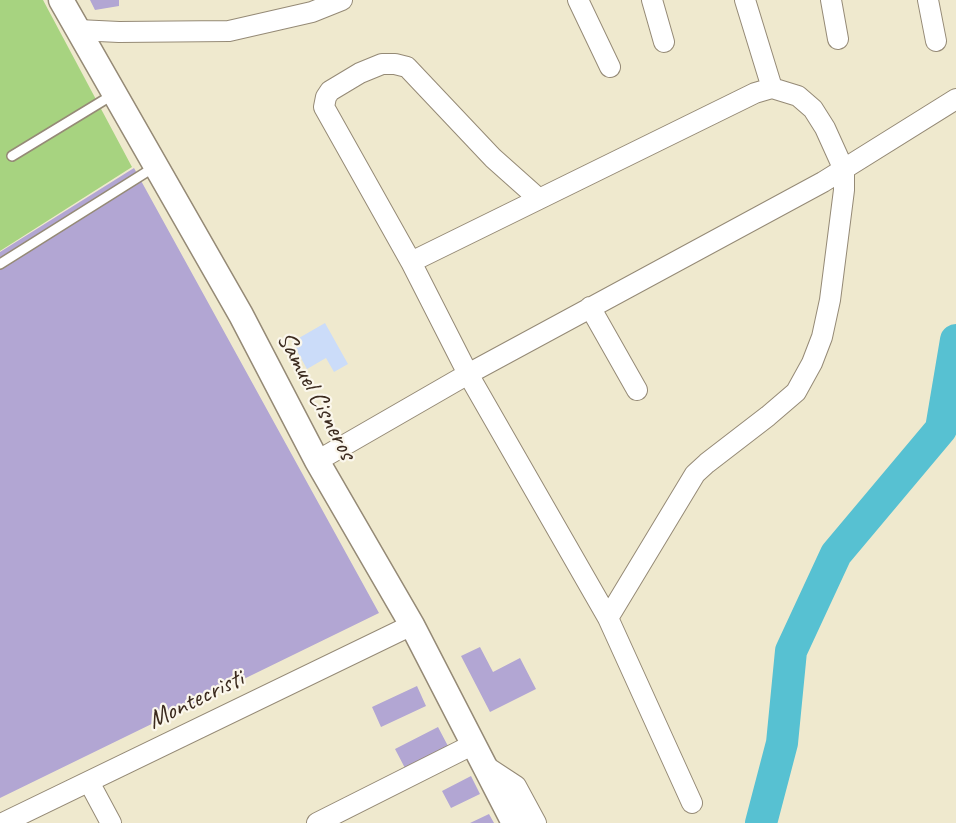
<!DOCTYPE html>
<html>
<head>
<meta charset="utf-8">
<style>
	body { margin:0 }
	canvas { display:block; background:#efe9ce }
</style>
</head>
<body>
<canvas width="956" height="823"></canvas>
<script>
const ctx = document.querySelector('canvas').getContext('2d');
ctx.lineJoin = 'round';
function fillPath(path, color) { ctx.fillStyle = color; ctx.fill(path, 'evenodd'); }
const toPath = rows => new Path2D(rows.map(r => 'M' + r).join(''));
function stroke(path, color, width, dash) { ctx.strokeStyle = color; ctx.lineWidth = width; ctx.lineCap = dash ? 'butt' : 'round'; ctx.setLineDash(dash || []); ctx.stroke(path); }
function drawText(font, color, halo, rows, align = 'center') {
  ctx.font = font + ' Caveat,sans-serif'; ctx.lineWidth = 4.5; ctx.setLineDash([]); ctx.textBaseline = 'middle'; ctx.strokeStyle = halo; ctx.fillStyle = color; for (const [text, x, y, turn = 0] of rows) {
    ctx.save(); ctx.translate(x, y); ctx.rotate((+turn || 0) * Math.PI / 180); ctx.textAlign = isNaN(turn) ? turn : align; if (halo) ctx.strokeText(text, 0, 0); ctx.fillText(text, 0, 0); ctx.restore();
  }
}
fillPath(toPath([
	[325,323,348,364,334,372,326,358,307,369,292,342]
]), '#cbdcf9');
fillPath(toPath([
	[0,0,43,0,132,167,0,251]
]), '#a7d380');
stroke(toPath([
	[761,823,782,743,791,651,836,554,941,429,956,340]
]), '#57c1d2', 32);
fillPath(toPath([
	[90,0,119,0,119,6,95,10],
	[134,168,379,613,0,798,0,252],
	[480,647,493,672,520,658,536,689,490,712,461,656],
	[417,686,426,706,381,727,372,707],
	[438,727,449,748,406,770,395,749],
	[471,776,480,794,451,808,442,791],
	[489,814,494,823,470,823]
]), '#b2a6d3');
const service = toPath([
	[12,156,114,94],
	[0,264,156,166]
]);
const minor = toPath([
	[578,0,610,67],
	[652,0,664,42],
	[745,0,772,88],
	[831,0,838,39],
	[928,0,936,41],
	[78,30,119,32,229,31,312,12,342,0],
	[539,199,493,158,407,67,395,64,382,64,360,73,330,91,326,97,324,107,411,262,468,374,608,618,692,803],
	[411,262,755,93,772,88,798,96,813,109,825,128,844,170,844,190,830,300,822,337,812,363,796,392,768,416,707,463,695,474,608,618],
	[590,307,637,390],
	[317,461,468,374,823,182,956,99],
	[484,765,516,786,536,823],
	[89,782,111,823],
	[3,823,412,625],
	[317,823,474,744]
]);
const tertiary = toPath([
	[61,0,241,315,317,461,412,625,514,823]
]);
stroke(service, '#958a76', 12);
stroke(minor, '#958a76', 22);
stroke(tertiary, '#958a76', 27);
stroke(service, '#fff', 9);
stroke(minor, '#fff', 20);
stroke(tertiary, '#fff', 24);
drawText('26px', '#3b2a1e', '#fbf7ec', [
	["Samuel Cisneros",316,396,62],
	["Montecristi",196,700,-26]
]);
</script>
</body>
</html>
